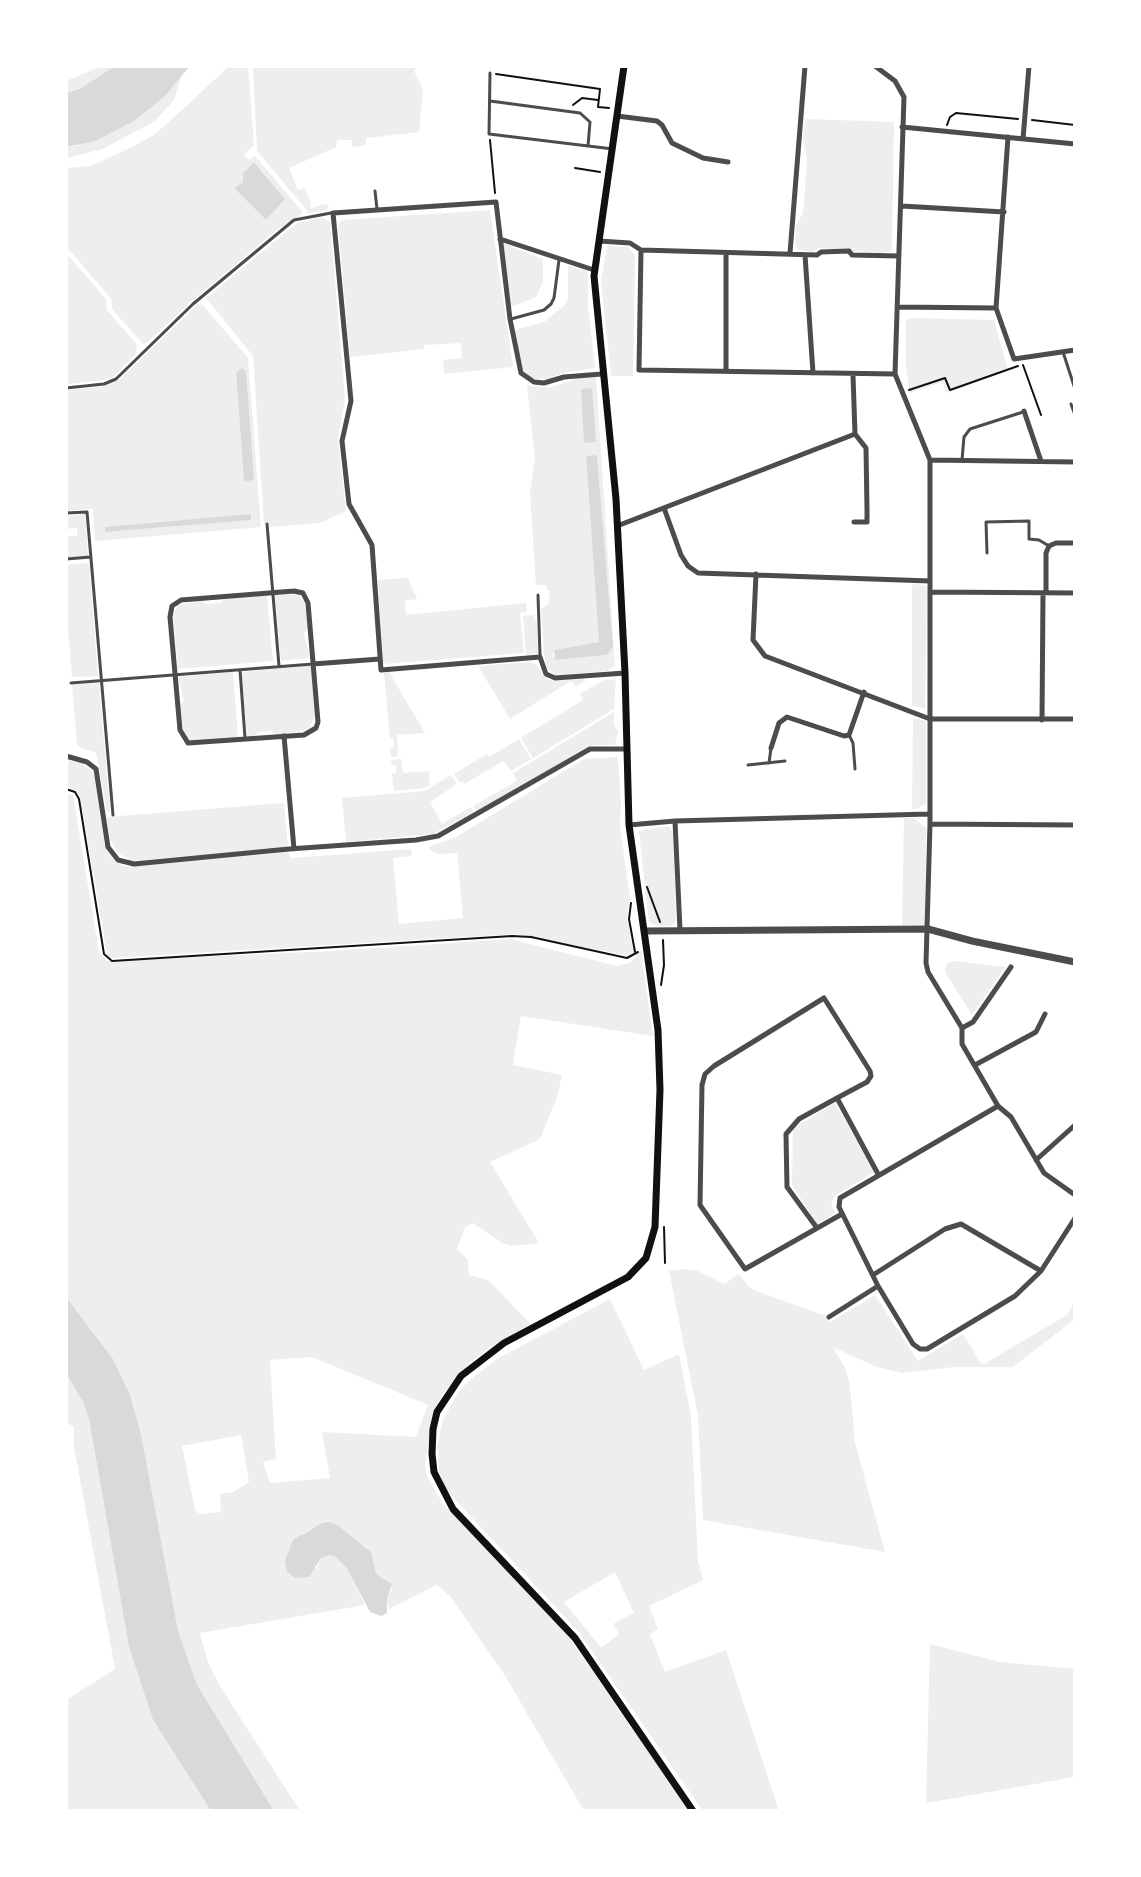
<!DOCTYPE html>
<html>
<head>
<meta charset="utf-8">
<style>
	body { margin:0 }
	#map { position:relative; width:1141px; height:1877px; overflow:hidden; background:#fff; font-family:"Times New Roman",serif }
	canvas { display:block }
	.frame { position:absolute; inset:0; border:68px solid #fff; pointer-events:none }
</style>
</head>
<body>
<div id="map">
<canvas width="1141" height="1877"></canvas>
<div class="frame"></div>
</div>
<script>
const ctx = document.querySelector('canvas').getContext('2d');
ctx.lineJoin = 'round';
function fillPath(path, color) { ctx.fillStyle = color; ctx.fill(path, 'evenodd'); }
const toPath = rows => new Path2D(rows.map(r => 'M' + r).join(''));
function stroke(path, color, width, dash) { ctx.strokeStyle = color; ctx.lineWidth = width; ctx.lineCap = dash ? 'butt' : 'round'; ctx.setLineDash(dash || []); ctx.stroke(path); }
fillPath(toPath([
	[102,66,115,66,83,87,66,94,66,81],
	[248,66,254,146,244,154,249,160,255,156,300,209,302,214,278,229,192,301,144,345,112,309,112,300,66,246,66,168,91,166,134,146,155,134,183,109,228,67],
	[255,162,285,199,266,220,234,188,243,182,246,169],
	[253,66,419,66,414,71,423,89,419,132,366,138,366,145,352,147,352,140,337,140,336,147,289,168,298,190,304,188,311,202,310,209,323,204,329,205,327,210,309,213,257,151],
	[181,77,174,100,155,121,103,149,66,158,66,147,75,146,163,97],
	[805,119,894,122,892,251,881,253,819,248,813,252,799,250,795,245,796,226,803,213,805,191,807,158,803,140],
	[490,210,513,367,444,374,443,360,462,358,461,343,424,345,424,349,350,357,338,225,342,220],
	[321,217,330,222,345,398,338,440,346,511,320,523,269,527,269,523,264,524,253,356,206,298,297,223],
	[503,243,543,259,543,282,536,297,511,307],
	[607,246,629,247,635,255,633,376,611,376,601,281],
	[66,253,106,299,107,310,137,345,136,354,113,377,104,380,69,384,66,381],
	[568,266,588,271,588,307,595,368,563,373,548,379,535,379,525,374,521,364,515,330,544,322,564,306,568,298],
	[198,304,203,305,248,358,261,527,95,541,93,509,66,511,66,390,100,387,119,380],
	[244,369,254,479,247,482,244,481,236,373],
	[251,515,250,520,105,532],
	[911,318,994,320,1008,371,947,393,942,382,910,393,906,366,906,320],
	[596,377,615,665,608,671,555,675,546,667,544,654,541,609,548,604,550,591,547,590,547,585,536,585,530,492,535,459,527,385,549,388,575,379],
	[581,389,592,389,594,443,587,443],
	[586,456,597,456,613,647,607,655,556,660,553,656,554,650,599,642],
	[85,514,88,556,66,558,66,536,77,536,77,528,66,529,66,516],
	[89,563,98,676,72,677,66,607,66,565],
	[408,578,417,599,405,601,406,615,526,603,527,612,520,613,524,653,383,664,378,580],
	[912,584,924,585,927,588,925,709,912,705],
	[297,594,305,602,308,628,304,633,310,658,281,661,275,595],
	[267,595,273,661,178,669,173,615,178,605,201,601,206,604,220,603,225,599],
	[533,615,537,624,538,654,526,655,523,616],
	[530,662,537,665,544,676,552,681,584,679,585,681,576,687,571,681,510,719,478,666],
	[311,665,315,716,308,730,276,735,271,731,258,732,255,736,247,737,241,672],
	[233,672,238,738,192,741,187,738,183,731,180,705,184,701,178,677],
	[389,672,425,733,397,735,398,756,391,757,390,748,394,747,394,739,390,739,384,673],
	[616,679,614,709,533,758,521,738,583,700,580,694,604,680],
	[99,683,110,812,107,812,96,752,82,749,77,744,72,685],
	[614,712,614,725,618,731,615,745,592,745,477,812,473,806,517,781,513,773],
	[913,718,926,721,926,803,917,809,912,809],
	[519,739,531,759,511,771,504,761,464,784,462,781,460,783,454,774,487,754,489,757],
	[618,757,621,804,620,824,630,899,627,918,633,951,630,956,516,934,111,958,107,955,80,796,75,790,66,787,66,760,81,763,91,770,95,777,105,847,114,861,126,867,288,852,291,858,411,849,412,856,393,858,399,924,463,918,457,853,438,854,430,850,429,847,456,837,584,759],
	[401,759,403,773,429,771,430,785,424,788,394,791,392,774,396,773,396,765,392,765,391,760],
	[451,775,457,784,430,802,442,824,471,807,474,813,433,834,346,842,342,798,425,791],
	[66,794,73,795,99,952,107,961,331,951,510,939,617,966,630,963,641,950,653,1036,521,1016,513,1065,562,1075,557,1097,540,1139,490,1162,539,1243,512,1246,502,1243,473,1223,465,1227,457,1249,468,1260,469,1275,488,1280,531,1324,494,1345,473,1360,454,1379,439,1400,433,1415,425,1463,426,1474,443,1504,562,1628,690,1811,584,1811,504,1674,450,1596,437,1585,389,1609,387,1599,392,1588,376,1574,367,1548,339,1526,311,1529,301,1534,316,1569,321,1558,329,1555,334,1556,346,1567,365,1605,200,1633,208,1663,220,1686,300,1811,274,1811,212,1712,197,1685,178,1631,141,1434,130,1395,113,1359,66,1297],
	[312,1357,428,1405,416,1437,322,1432,330,1478,270,1483,263,1462,276,1459,270,1360],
	[241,1435,249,1482,233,1492,220,1494,221,1512,200,1514,195,1510,182,1446],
	[284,803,288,846,280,848,132,861,118,853,110,839,107,817],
	[904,818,914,818,926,828,925,925,902,925],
	[669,826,673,833,676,921,671,926,658,926,649,922,639,831],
	[953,961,1006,967,972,1015,945,972,946,964],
	[835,1103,875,1172,836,1195,831,1203,835,1213,817,1224,792,1185,793,1128],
	[683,1269,698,1271,724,1284,739,1274,750,1288,759,1292,826,1316,830,1322,875,1295,918,1361,963,1334,982,1365,1067,1315,1075,1301,1075,1319,1013,1367,954,1367,902,1373,877,1367,833,1347,846,1370,850,1386,855,1443,885,1552,703,1520,698,1415,669,1271],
	[610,1299,644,1370,679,1354,691,1416,698,1561,703,1580,649,1606,658,1629,650,1634,665,1672,726,1650,779,1811,703,1811,578,1631,447,1491,439,1471,437,1445,443,1420,459,1391,470,1380,495,1360],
	[615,1572,634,1613,613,1624,619,1634,601,1648,564,1602],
	[66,1373,83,1402,89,1419,129,1647,153,1720,211,1811,66,1811,66,1700,115,1669,74,1447,74,1427,66,1422],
	[930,1644,1000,1662,1075,1669,1075,1777,926,1803]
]), '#eee');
fillPath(toPath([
	[115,66,190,66,164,97,134,121,95,141,66,147,66,94,83,87],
	[254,162,285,199,266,220,234,188,243,182,243,173],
	[242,368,246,371,254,479,247,482,244,481,236,373],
	[592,388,596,442,587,443,584,442,581,389],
	[597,455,613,647,607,655,555,660,554,650,599,642,586,456],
	[251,514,251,520,105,532,105,527],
	[66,1297,113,1359,130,1395,141,1434,178,1631,197,1685,274,1811,211,1811,153,1720,129,1647,89,1419,83,1402,66,1373],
	[329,1522,339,1526,371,1552,376,1574,392,1584,387,1599,387,1613,381,1616,370,1612,346,1567,334,1556,329,1555,321,1558,309,1577,295,1578,287,1572,285,1560,293,1540,322,1523]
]), '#d9d9d9');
stroke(toPath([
	[496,74,600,89,598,107,609,108],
	[573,105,582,98,598,100],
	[1032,120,1075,125],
	[947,125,950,117,956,113,1018,119],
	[490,140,495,193],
	[575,168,600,172],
	[1023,365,1041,415],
	[909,390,945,378,950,390,1018,366],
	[66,789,75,792,79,799,104,954,112,961,512,936,531,937,627,958,638,952],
	[647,887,660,922],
	[631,903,629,919,635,952],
	[661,985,664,965,663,940],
	[664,1227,665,1263]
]), '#111', 2);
stroke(toPath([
	[490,73,489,134,613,149],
	[490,101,580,113,590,122,588,146],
	[375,191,377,209],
	[511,319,544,310,551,304,554,298,559,260],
	[1063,352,1075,389],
	[66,388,104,384,116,379,193,304,294,220,331,213],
	[1071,404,1075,415],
	[962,460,964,437,970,429,1023,412],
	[66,513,87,512,113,815],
	[267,524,279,666],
	[987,553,986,522,1029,521,1029,539,1039,540,1049,546],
	[66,559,91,557],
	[538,595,540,655],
	[240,670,245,738],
	[71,683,313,664],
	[849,735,853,743,855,769],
	[769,763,771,748],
	[748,765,785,761]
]), '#4c4c4c', 3);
stroke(toPath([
	[875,66,895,81,904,97,895,374,930,460,930,824,926,963,928,972,962,1028,962,1044,998,1106,1011,1117,1044,1173,1075,1195],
	[617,116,657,121,662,125,672,143,703,158,728,162],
	[902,127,1075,144],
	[1008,137,996,308,1014,359,1075,350],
	[1023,139,1029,66],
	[902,206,1004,212],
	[500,239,594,270],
	[599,241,630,243,641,250,817,255,821,252,849,251,852,255,899,256],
	[641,250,639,370,895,374],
	[790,253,805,66],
	[805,255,813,373],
	[898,307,996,308],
	[726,369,726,253],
	[602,374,564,377,544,383,534,382,521,373,510,319,496,202,333,213,351,401,342,441,349,504,372,545,381,670,540,657,546,674,555,678,625,673],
	[1024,411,1041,461],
	[930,460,1075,462],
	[664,508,681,555,688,566,698,573,930,581],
	[854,522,867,522,867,510,866,448,855,434],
	[617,526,855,434,853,375],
	[756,574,753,640,765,656,930,719,1075,719],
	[294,591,303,593,308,603,318,722,316,728,304,735,188,743,180,730,170,617,172,606,181,600,294,591],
	[930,592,1075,593],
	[1046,593,1046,553,1049,546,1056,543,1075,543],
	[313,664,380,659],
	[1042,720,1043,593],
	[284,736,294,849],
	[771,748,779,723,787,717,844,736,849,735,864,692],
	[66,756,87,762,96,769,108,847,118,860,134,864,289,849,416,840,438,836,590,749,626,749],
	[675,821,680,930],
	[930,824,1075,825],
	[629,825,675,821,929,814],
	[962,1028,973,1022,1011,967],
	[975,1065,1036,1032,1045,1014],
	[998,1106,840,1198,839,1207,878,1286,913,1344,920,1349,927,1349,1015,1296,1041,1271,1075,1218],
	[1036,1160,1075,1125],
	[842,1214,745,1269,700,1205,702,1085,705,1074,714,1066,824,998,870,1071,871,1076,867,1082,837,1098,878,1174],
	[817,1228,787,1187,786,1134,799,1119,837,1098],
	[873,1275,945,1229,961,1224,1041,1271],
	[829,1317,878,1286]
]), '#4c4c4c', 5);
stroke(toPath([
	[645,931,928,929,972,941,1075,962]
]), '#4c4c4c', 7);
stroke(toPath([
	[624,66,594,276,616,499,625,673,629,825,658,1030,660,1090,655,1227,646,1258,628,1277,504,1343,461,1376,437,1412,433,1429,432,1454,434,1472,453,1509,575,1638,693,1811]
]), '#111', 7);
</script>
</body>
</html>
